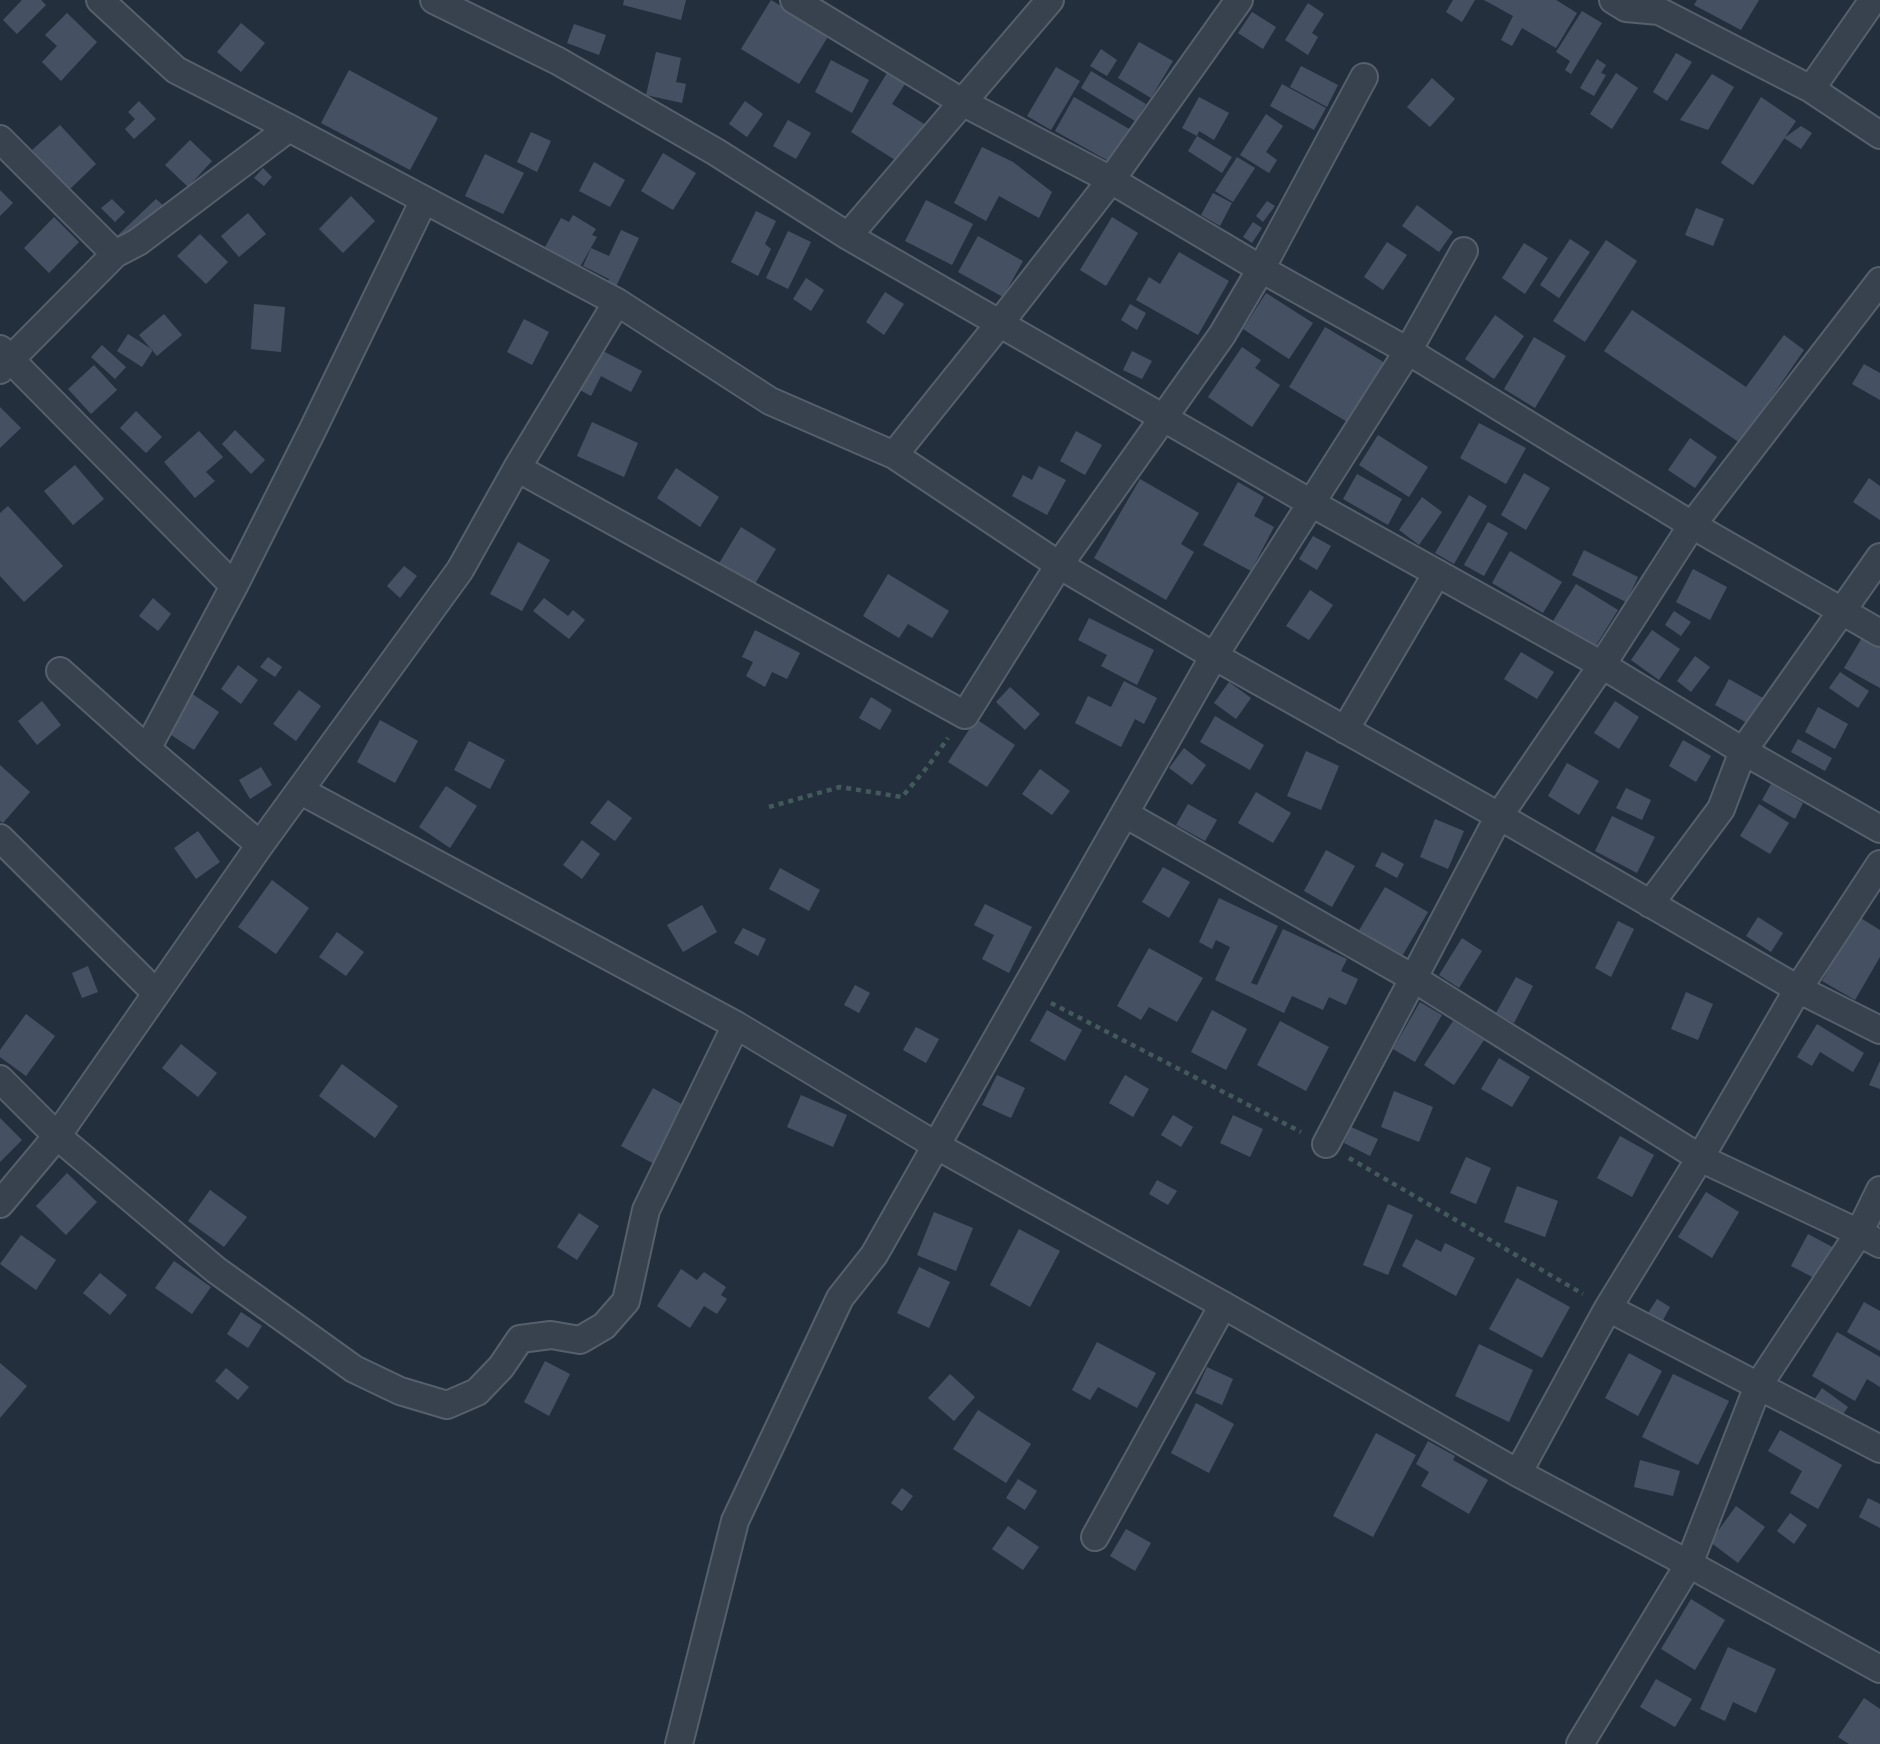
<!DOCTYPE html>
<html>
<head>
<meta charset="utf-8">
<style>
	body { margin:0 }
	canvas { display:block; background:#242f3e }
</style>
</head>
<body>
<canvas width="1880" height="1744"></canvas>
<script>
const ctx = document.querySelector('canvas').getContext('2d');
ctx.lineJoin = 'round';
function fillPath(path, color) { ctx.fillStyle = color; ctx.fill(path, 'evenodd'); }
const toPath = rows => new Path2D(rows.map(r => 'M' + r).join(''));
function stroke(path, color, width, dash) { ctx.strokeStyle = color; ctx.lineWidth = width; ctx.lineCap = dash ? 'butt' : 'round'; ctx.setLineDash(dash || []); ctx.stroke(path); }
fillPath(toPath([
	[22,0,41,0,46,5,17,34,3,20],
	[624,0,686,0,681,20,623,5],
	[771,0,829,35,799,84,741,49],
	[1453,0,1475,0,1462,22,1446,12],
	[1484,0,1556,0,1577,13,1556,48,1522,28,1512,46,1501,40,1513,16],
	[1697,0,1759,0,1741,30,1694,5],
	[1308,3,1324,14,1312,33,1318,37,1308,55,1285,40],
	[1582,11,1602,23,1571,74,1565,70,1570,61,1556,52],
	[1252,12,1276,27,1263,49,1238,33],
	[67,13,97,42,61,81,42,62,57,46,45,35],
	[241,23,265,43,241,72,217,52],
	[574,24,606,35,599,55,567,43],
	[1139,42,1173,61,1151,98,1118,78],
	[1101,49,1117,60,1107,76,1090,66],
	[656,52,681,58,676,82,686,84,682,103,646,95],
	[1676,53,1692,62,1667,101,1653,92],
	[1597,59,1606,65,1601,73,1606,75,1594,96,1580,88],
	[831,60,869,80,852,113,815,92],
	[1301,66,1338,85,1327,107,1290,87],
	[1056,67,1080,81,1051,130,1027,116],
	[349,70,438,118,410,170,321,123],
	[1091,71,1146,104,1135,121,1081,88],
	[887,73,905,84,892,104,929,127,906,167,851,132],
	[1616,73,1638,88,1612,129,1590,114],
	[1712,74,1734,87,1708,130,1680,120],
	[1432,78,1455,99,1430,127,1407,107],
	[1282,84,1326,108,1314,130,1270,106],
	[1074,97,1131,130,1112,163,1055,131],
	[1199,97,1229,113,1214,140,1199,131,1197,136,1182,128],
	[1761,97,1796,121,1753,185,1721,163],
	[139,101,156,119,134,139,125,129,135,119,128,112],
	[745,101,763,114,747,137,729,124],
	[1266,114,1283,126,1266,152,1277,160,1269,173,1240,155],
	[788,120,811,133,796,159,773,146],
	[60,125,96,164,69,190,32,150],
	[1801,126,1812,133,1801,149,1784,138],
	[531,132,551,141,537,172,517,162],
	[1197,136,1232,157,1222,173,1188,151],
	[190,140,212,161,188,187,165,165],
	[982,147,1013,162,1052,192,1039,218,999,196,986,221,954,203],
	[663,153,696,173,673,210,641,191],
	[485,154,524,173,503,214,465,196],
	[1237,157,1255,168,1233,202,1215,191],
	[594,162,625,180,610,207,579,191],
	[263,168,272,177,264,186,254,178],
	[0,190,13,203,0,216],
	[1213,193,1232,203,1220,226,1201,215],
	[351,196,375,221,343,253,319,229],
	[112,199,125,212,115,222,101,208],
	[156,199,167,209,127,247,117,236],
	[926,200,973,224,952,265,905,241],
	[1267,201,1275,206,1263,222,1256,216],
	[1417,205,1453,232,1439,252,1402,226],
	[1696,208,1724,219,1713,246,1685,235],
	[756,211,776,221,765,244,771,249,758,276,731,262],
	[248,213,266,234,239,257,221,236],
	[573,215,596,229,592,235,597,237,580,267,545,247,561,218,569,222],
	[54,217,79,242,49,273,24,248],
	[1112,217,1138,233,1106,286,1080,270],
	[1253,222,1262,228,1252,243,1243,237],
	[621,230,639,238,612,295,603,291,609,279,583,266,591,248,609,256],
	[788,231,811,242,788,289,766,278],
	[200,234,228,262,206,284,177,256],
	[978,236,1023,261,1003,297,958,272],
	[1570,239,1590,252,1559,298,1540,285],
	[1606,240,1637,261,1585,342,1553,321],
	[1387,242,1407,255,1383,290,1364,277],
	[1524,243,1548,258,1525,294,1502,278],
	[1179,252,1229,281,1198,335,1136,300,1149,277,1160,284],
	[806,278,824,290,811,311,793,299],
	[885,292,904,304,884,335,866,322],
	[1266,293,1313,323,1289,359,1243,329],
	[254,304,285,307,281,352,251,349],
	[1130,304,1146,313,1137,330,1121,320],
	[1632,310,1746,387,1784,335,1804,350,1740,443,1604,351],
	[164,314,182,335,157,356,139,335],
	[1495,315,1524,336,1494,379,1465,359],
	[524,319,549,332,532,365,507,352],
	[1325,327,1385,363,1349,423,1289,387],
	[128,334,153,350,142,367,117,351],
	[1534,337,1566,356,1535,408,1504,389],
	[102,345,126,367,115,379,91,357],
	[1242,347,1261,360,1255,368,1280,385,1252,427,1208,397],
	[597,348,642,371,631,392,601,376,591,396,576,388],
	[1132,351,1152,361,1142,379,1123,370],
	[1864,364,1880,373,1880,400,1852,384],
	[94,365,117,390,91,414,68,389],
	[0,407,21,428,0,448],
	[136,411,162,437,146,453,120,428],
	[592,422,638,443,624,477,577,456],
	[1479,423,1526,448,1506,484,1460,458],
	[235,430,265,460,251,474,222,444],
	[199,431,223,457,206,472,215,481,195,498,164,462],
	[1076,431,1102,445,1085,475,1060,461],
	[1378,435,1428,467,1409,497,1359,465],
	[1690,438,1717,457,1695,488,1668,470],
	[75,465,104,499,73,525,44,491],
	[1039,466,1066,480,1047,515,1012,496,1023,475,1032,480],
	[676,468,719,497,700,527,657,498],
	[1524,473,1550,488,1526,530,1501,515],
	[1357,474,1402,499,1388,525,1343,499],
	[1869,478,1880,486,1880,520,1853,502],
	[1140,479,1199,513,1181,544,1194,552,1166,600,1094,558],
	[1238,482,1264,497,1254,516,1274,527,1251,571,1203,545],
	[1469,495,1487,506,1454,564,1435,553],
	[1422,497,1442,512,1419,545,1399,530],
	[8,506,63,566,24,602,0,576,0,513],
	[1488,522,1508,533,1484,576,1464,565],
	[741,527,776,549,753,587,718,565],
	[1313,536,1331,546,1317,570,1299,559],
	[518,542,550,560,522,611,490,594],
	[1584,550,1638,577,1626,602,1572,575],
	[1510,551,1562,582,1543,613,1492,583],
	[404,566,417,576,400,598,387,586],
	[1693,569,1727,587,1710,620,1676,602],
	[888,574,949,611,932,638,908,624,899,638,863,616],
	[1576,584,1618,610,1595,647,1553,621],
	[1310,590,1333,605,1309,640,1286,626],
	[153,598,171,614,158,631,139,616],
	[544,598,568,616,573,610,585,620,569,639,533,611],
	[1674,611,1691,622,1681,636,1665,625],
	[1089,618,1154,650,1137,685,1101,666,1107,655,1078,640],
	[755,630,800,653,787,679,772,672,765,687,746,676,753,662,742,657],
	[1652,630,1680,649,1659,680,1631,660],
	[1863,636,1880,646,1880,688,1844,668],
	[1521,652,1554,672,1537,699,1504,679],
	[1695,656,1710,667,1691,692,1677,681],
	[268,657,282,667,275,677,260,667],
	[238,665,258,680,241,704,221,689],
	[1840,672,1869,691,1858,708,1829,688],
	[1729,679,1763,698,1749,724,1715,705],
	[1124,681,1157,698,1144,724,1135,719,1121,747,1075,723,1088,696,1111,707],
	[1229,682,1251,698,1236,719,1214,703],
	[1010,687,1040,714,1025,730,996,702],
	[299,690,321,706,296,741,273,724],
	[188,691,219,712,194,750,162,729],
	[871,697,892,710,880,730,859,718],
	[42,701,61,725,37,745,18,721],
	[1615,701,1639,717,1619,749,1594,733],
	[1818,707,1848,724,1835,749,1805,732],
	[1215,716,1264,745,1250,770,1200,742],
	[976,719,1015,745,987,787,948,762],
	[380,720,418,741,395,783,357,762],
	[1798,739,1832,758,1825,771,1791,752],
	[1683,740,1711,756,1696,782,1669,766],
	[469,741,505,760,490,789,454,770],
	[1184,748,1206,765,1192,785,1169,768],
	[1306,751,1339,766,1321,810,1287,796],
	[1567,763,1599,781,1579,815,1548,796],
	[0,765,30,792,3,823,0,821],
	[261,767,272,785,250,799,239,780],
	[1040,769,1070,791,1052,815,1022,794],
	[1771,784,1803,803,1795,819,1762,800],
	[446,786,477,806,450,848,419,827],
	[1626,788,1651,800,1642,820,1616,808],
	[1256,792,1291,813,1273,843,1238,823],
	[608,800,632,818,615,841,590,823],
	[1188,804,1217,820,1205,841,1176,825],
	[1759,804,1789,823,1770,854,1740,836],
	[1612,816,1655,837,1637,873,1595,851],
	[1435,819,1464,831,1448,869,1420,857],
	[198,831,220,862,196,879,174,848],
	[582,840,600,854,582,879,563,865],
	[1326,850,1355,866,1332,907,1304,891],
	[1382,852,1404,864,1397,878,1375,866],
	[1163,867,1190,882,1169,918,1142,902],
	[780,868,820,890,809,911,769,889],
	[272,880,309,908,276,954,238,927],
	[1385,887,1428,912,1401,958,1358,932],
	[1219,898,1278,926,1251,983,1257,985,1283,929,1347,959,1341,971,1358,979,1346,1005,1329,997,1323,1010,1292,996,1284,1013,1215,980,1230,947,1216,940,1212,949,1199,942],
	[985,904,1032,927,1009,973,982,959,994,935,974,925],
	[702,905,717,932,683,952,667,925],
	[1758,917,1783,933,1771,952,1746,936],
	[1859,917,1880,930,1880,957,1855,1000,1822,981],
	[1618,921,1634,929,1611,977,1595,968],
	[743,928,766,939,758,956,734,943],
	[337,932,364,952,346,976,319,957],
	[1462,938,1482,951,1459,988,1439,975],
	[1149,948,1203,978,1177,1022,1149,1007,1141,1020,1117,1006],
	[88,966,98,992,82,998,72,973],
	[1516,977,1533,986,1514,1023,1496,1013],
	[855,985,870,993,859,1013,844,1005],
	[1686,992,1713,1004,1698,1040,1671,1029],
	[1420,1002,1442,1015,1415,1062,1393,1049],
	[1047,1010,1082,1030,1065,1061,1030,1041],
	[1212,1010,1247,1029,1226,1070,1191,1052],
	[26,1014,55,1036,26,1076,0,1057,0,1050],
	[1280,1021,1329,1047,1306,1091,1257,1065],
	[1453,1021,1484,1040,1454,1085,1424,1065],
	[1817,1024,1864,1053,1853,1072,1820,1052,1812,1066,1797,1057],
	[916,1027,939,1039,926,1063,903,1050],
	[181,1044,217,1073,198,1097,162,1068],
	[1499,1058,1530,1077,1512,1107,1481,1089],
	[1880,1061,1880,1089,1869,1085],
	[342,1064,398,1106,375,1138,319,1096],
	[997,1075,1025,1088,1011,1118,982,1105],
	[1125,1075,1149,1089,1133,1117,1109,1103],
	[653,1088,685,1106,654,1164,621,1146],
	[1394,1091,1433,1107,1419,1142,1381,1127],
	[801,1095,847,1115,833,1147,787,1127],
	[1173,1115,1193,1127,1181,1147,1161,1135],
	[1233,1115,1263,1129,1250,1157,1220,1143],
	[0,1118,22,1140,0,1162],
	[1351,1127,1378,1139,1370,1156,1344,1143],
	[1620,1136,1654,1155,1632,1197,1597,1178],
	[1466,1157,1491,1168,1476,1204,1450,1193],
	[67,1173,97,1202,66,1235,36,1206],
	[1157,1180,1177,1191,1168,1205,1149,1194],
	[1517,1186,1558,1201,1545,1237,1504,1222],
	[210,1190,247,1217,224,1247,188,1221],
	[1706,1192,1739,1212,1712,1258,1678,1237],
	[1388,1204,1413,1215,1388,1275,1363,1265],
	[934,1212,973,1228,956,1271,917,1255],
	[579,1213,599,1226,577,1260,557,1247],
	[1019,1229,1060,1251,1030,1307,990,1285],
	[1808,1234,1838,1250,1822,1282,1791,1266],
	[21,1235,56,1260,36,1290,0,1264],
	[1416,1239,1441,1252,1445,1243,1475,1258,1456,1296,1402,1266],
	[174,1261,211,1287,192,1314,155,1288],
	[919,1267,950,1282,929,1328,897,1313],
	[681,1269,697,1280,704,1272,726,1287,721,1295,727,1299,717,1314,704,1306,690,1328,657,1306],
	[100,1273,127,1295,110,1315,83,1293],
	[1517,1278,1570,1307,1542,1358,1489,1329],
	[1657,1299,1670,1307,1662,1322,1648,1313],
	[1864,1302,1880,1311,1880,1351,1847,1332],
	[241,1312,262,1326,248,1348,227,1334],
	[1837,1332,1880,1357,1880,1387,1867,1379,1855,1401,1812,1376],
	[1097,1342,1156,1373,1137,1408,1098,1387,1090,1400,1072,1390],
	[1479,1344,1533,1370,1509,1422,1455,1396],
	[1629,1353,1662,1371,1638,1416,1605,1398],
	[545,1361,570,1374,549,1416,524,1402],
	[0,1363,27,1386,0,1418],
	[1207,1367,1233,1379,1222,1405,1195,1393],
	[226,1368,249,1387,238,1400,215,1381],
	[950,1374,975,1397,954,1421,928,1398],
	[1673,1374,1729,1401,1698,1465,1642,1437],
	[1822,1388,1848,1407,1838,1421,1812,1403],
	[1196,1403,1234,1424,1209,1473,1171,1453],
	[978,1410,1031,1444,1006,1483,953,1449],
	[1780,1430,1842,1465,1818,1509,1790,1493,1802,1471,1768,1451],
	[1376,1433,1416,1455,1373,1537,1333,1516],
	[1428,1441,1455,1456,1453,1460,1488,1480,1469,1514,1421,1486,1429,1472,1416,1464],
	[1640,1460,1680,1471,1673,1496,1634,1487],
	[1018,1479,1037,1491,1025,1510,1006,1498],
	[902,1488,913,1496,902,1511,891,1503],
	[1868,1498,1880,1504,1880,1528,1859,1517],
	[1736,1506,1765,1527,1738,1563,1710,1542],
	[1790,1513,1807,1525,1794,1544,1777,1531],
	[1008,1526,1039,1547,1023,1570,992,1549],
	[1126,1529,1151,1543,1135,1571,1110,1556],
	[1691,1599,1725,1620,1695,1670,1661,1649],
	[1728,1647,1776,1669,1756,1713,1733,1702,1725,1721,1700,1709],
	[1656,1679,1692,1699,1675,1727,1640,1707],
	[1864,1698,1880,1709,1880,1744,1849,1744,1838,1737]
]), '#455162');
const street = toPath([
	[100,0,176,70,289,128,617,302,770,401,894,455,1059,565,1214,656,1499,816,1798,989,1880,1030],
	[434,0,558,61,716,152,848,236,1311,503,1602,665,1743,751,1880,829],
	[794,0,962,102,1111,180,1261,269,1408,351,1692,525,1880,633],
	[1613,0,1626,8,1659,11,1811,89,1880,135],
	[1811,89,1873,0],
	[0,139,115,254],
	[848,236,1050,0],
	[0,349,234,586],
	[0,370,115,254,138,242,289,128],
	[894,455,1000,323,1111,180,1239,0],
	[517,468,965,715,1059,565,1222,335,1261,269,1364,77],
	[60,671,147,749,260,845],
	[1345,730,1437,573],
	[147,749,234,586,313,429,424,200],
	[301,791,736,1025,937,1146,1223,1305,1518,1473,1689,1564,1880,1669],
	[1125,814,1413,978,1700,1158,1859,1233,1880,1244],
	[0,838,156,993],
	[1650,904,1721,809,1743,751,1880,557],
	[0,1079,57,1136,216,1270,354,1369,400,1391,447,1405,477,1392,501,1367,520,1339,551,1335,580,1340,604,1326,626,1301,646,1210,736,1025],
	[1326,1144,1499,816,1602,665,1692,525,1880,281],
	[0,1204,57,1136,260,845,460,570,517,468,617,302],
	[1608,1308,1880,1449],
	[1518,1473,1608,1308,1700,1158,1798,989,1880,864],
	[1095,1537,1223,1305],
	[679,1744,735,1521,840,1298,874,1255,1214,656,1408,351,1464,251],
	[1580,1744,1689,1564,1758,1386,1859,1233,1880,1190]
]);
stroke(street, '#565f6c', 30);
stroke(toPath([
	[769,807,840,787,902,797,929,765,948,738],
	[1051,1003,1301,1132],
	[1349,1158,1583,1294]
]), '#44595c', 4.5, [5, 5]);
stroke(street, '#38414e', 26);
</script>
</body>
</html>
